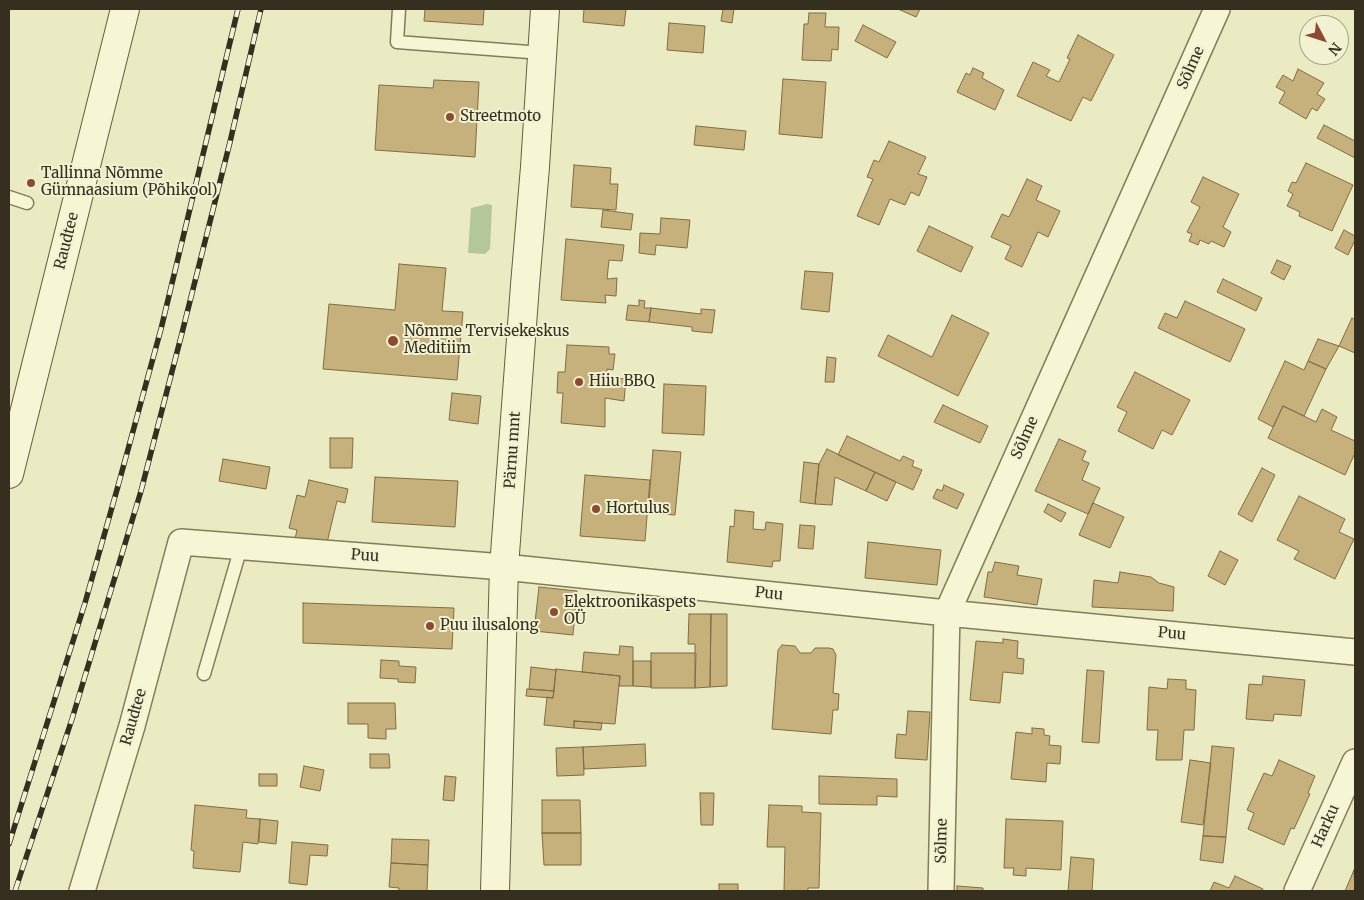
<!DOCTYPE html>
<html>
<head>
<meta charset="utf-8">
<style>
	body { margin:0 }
	#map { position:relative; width:1364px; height:900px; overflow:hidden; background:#eaeac3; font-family:Merriweather,serif }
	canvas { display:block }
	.frame { position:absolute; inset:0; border:10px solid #342f1e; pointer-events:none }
	.north { position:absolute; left:1299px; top:15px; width:50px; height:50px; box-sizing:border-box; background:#f2f2d2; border:1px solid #a6a48a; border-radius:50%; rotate:130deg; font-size:14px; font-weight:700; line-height:20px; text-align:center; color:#342f1e }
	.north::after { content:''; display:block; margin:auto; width:18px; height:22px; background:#8d4a30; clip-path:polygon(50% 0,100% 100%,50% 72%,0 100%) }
</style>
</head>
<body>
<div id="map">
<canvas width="1364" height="900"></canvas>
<div class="frame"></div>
<div class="north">N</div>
</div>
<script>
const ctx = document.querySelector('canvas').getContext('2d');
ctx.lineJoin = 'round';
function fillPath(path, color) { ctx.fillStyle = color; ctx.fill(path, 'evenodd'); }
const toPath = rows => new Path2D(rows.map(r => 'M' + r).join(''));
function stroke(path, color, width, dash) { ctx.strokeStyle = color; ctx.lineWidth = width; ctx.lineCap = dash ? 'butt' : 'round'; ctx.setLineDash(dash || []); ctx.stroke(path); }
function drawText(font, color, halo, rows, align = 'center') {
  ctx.font = font + ' Merriweather,serif'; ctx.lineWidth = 4; ctx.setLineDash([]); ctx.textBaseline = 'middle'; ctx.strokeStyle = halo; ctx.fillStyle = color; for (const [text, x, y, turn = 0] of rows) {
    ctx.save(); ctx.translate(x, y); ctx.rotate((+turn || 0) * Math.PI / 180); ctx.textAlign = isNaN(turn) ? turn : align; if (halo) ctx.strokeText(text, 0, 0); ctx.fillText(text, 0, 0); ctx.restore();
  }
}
fillPath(toPath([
	[487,204,492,205,490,249,485,254,468,253,471,208]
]), '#b4c798');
const building = toPath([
	[425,9,484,9,483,25,424,21,425,9],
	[584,9,626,9,624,26,583,22,584,9],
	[723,9,734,9,732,23,721,21,723,9],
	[898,9,920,9,916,17,898,9],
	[809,13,826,13,825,27,839,27,838,50,832,49,831,61,802,60,804,24,808,24,809,13],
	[669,23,705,26,703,53,667,50,669,23],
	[863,25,896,42,887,58,855,41,863,25],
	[1078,35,1114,55,1091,101,1083,97,1071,121,1017,96,1033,62,1050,70,1046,76,1059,82,1070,59,1067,58,1078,35],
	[973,68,984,73,982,78,1004,90,995,110,957,92,966,73,970,75,973,68],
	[1298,69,1324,83,1317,94,1325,99,1317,111,1312,108,1306,119,1279,103,1285,92,1276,87,1283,75,1293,81,1298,69],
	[783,79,826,82,822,138,779,134,783,79],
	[434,80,479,82,475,157,375,150,379,85,433,88,434,80],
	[1324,125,1355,141,1355,158,1317,138,1324,125],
	[696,126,746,131,744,150,694,145,696,126],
	[889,141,926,157,918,174,927,177,919,196,911,192,905,205,890,199,879,225,857,216,873,179,867,177,874,160,879,162,889,141],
	[1306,163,1353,185,1332,231,1299,216,1300,212,1287,206,1293,194,1288,191,1292,182,1296,183,1306,163],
	[574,165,611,168,610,184,618,184,616,210,571,207,574,165],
	[1203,177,1239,194,1223,227,1231,232,1224,247,1211,241,1209,244,1200,240,1198,245,1189,241,1192,234,1187,232,1200,207,1191,202,1203,177],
	[1027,179,1042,186,1036,200,1060,211,1048,237,1038,232,1022,267,1005,259,1011,246,991,237,1002,214,1009,217,1027,179],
	[603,210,633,214,631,230,601,227,603,210],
	[661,218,690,220,687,248,656,245,655,255,639,253,640,233,660,234,661,218],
	[929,226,973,247,961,272,917,251,929,226],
	[1344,230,1355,236,1355,240,1348,255,1335,248,1344,230],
	[566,239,624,245,622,261,609,260,607,279,617,278,616,296,605,295,606,303,561,300,566,239],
	[1277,260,1291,266,1284,280,1271,273,1277,260],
	[399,264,446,268,442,311,463,312,457,380,323,369,329,304,395,310,399,264],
	[805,271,833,273,829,312,801,309,805,271],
	[1223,279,1262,298,1256,311,1217,292,1223,279],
	[639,300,645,301,644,308,651,308,649,322,626,320,628,305,639,306,639,300],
	[1185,301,1245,329,1230,362,1158,328,1165,313,1177,318,1185,301],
	[651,308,701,314,701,309,715,310,712,333,692,331,692,327,649,322,651,308],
	[952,315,989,333,958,396,878,356,888,335,932,357,952,315],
	[1352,318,1355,320,1355,353,1339,346,1352,318],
	[1318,339,1339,346,1326,369,1308,361,1318,339],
	[567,345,609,347,609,354,615,354,613,370,607,369,607,377,626,379,624,401,605,398,605,427,561,423,563,393,557,393,558,372,565,372,567,345],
	[827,357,836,358,834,382,825,382,827,357],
	[1285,361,1304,370,1308,361,1326,369,1304,416,1283,406,1273,427,1258,419,1285,361],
	[1135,372,1190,400,1172,435,1162,430,1153,449,1118,431,1127,412,1117,407,1135,372],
	[664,384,706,386,704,435,662,433,664,384],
	[452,393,481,396,478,424,449,420,452,393],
	[943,405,988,426,980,443,934,422,943,405],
	[1283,406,1316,422,1322,409,1337,417,1331,430,1355,441,1355,453,1345,475,1268,438,1283,406],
	[847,436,900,461,903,456,914,461,912,466,922,470,913,490,838,455,847,436],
	[330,438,353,438,352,468,330,468,330,438],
	[1059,439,1086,451,1082,460,1089,463,1082,480,1100,488,1088,514,1035,491,1059,439],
	[827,449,875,472,866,491,835,477,832,505,815,504,819,464,827,449],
	[653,450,681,452,675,515,648,513,653,450],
	[223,459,270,467,266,489,219,481,223,459],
	[804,462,819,464,815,504,800,502,804,462],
	[1262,468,1275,475,1252,522,1238,514,1262,468],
	[875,472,896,482,887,501,866,491,875,472],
	[585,475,650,480,645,541,580,536,585,475],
	[375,477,458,481,455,527,372,522,375,477],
	[309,480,348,489,345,503,337,501,325,551,294,543,297,530,289,528,297,495,305,497,309,480],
	[944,485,964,494,957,509,933,498,937,489,942,491,944,485],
	[1299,496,1345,519,1339,532,1354,539,1335,579,1294,559,1299,551,1277,540,1299,496],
	[1093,503,1124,517,1110,548,1079,535,1093,503],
	[1048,504,1066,513,1061,522,1044,512,1048,504],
	[735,510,754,512,753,529,765,530,766,522,783,524,780,561,773,561,772,567,727,562,730,526,734,527,735,510],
	[800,525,815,526,813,549,798,548,800,525],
	[868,542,941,550,937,585,865,578,868,542],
	[1220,551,1238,560,1225,585,1208,576,1220,551],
	[995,562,1019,566,1017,575,1042,579,1037,605,984,597,988,572,992,572,995,562],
	[1120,572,1151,577,1159,583,1174,587,1173,611,1092,607,1094,580,1118,583,1120,572],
	[539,587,577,591,573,635,534,631,539,587],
	[303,603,454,608,452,649,303,643,303,603],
	[689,614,711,614,710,687,695,688,695,644,688,644,689,614],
	[711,614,727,614,727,686,710,687,711,614],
	[1003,639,1018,641,1017,658,1024,659,1023,674,1003,672,1000,703,970,700,976,641,1003,643,1003,639],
	[782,645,795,646,800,653,811,653,815,648,829,648,833,649,836,655,833,693,839,694,838,710,833,710,831,734,772,729,778,650,782,645],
	[620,646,633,647,633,686,619,686,620,676,582,672,584,652,619,655,620,646],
	[651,653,696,653,695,688,651,688,651,653],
	[381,660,399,661,399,666,416,667,415,683,398,682,398,679,380,678,381,660],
	[633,661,651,661,651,687,633,686,633,661],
	[531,667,556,670,554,691,529,689,531,667],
	[556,669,620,676,615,724,574,721,574,728,544,725,547,697,553,698,556,669],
	[1087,670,1104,671,1099,743,1082,742,1087,670],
	[1263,676,1305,680,1301,716,1274,714,1273,721,1246,719,1249,684,1262,685,1263,676],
	[1168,679,1186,680,1186,689,1196,690,1194,730,1184,730,1182,760,1156,760,1158,730,1147,730,1149,687,1167,689,1168,679],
	[527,689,554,691,553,698,526,696,527,689],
	[348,703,395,703,396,729,386,729,386,739,368,738,368,724,348,724,348,703],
	[908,711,930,712,927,760,895,758,897,734,906,735,908,711],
	[574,721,602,723,601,730,574,728,574,721],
	[1032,728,1044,729,1044,735,1050,736,1049,745,1061,746,1060,764,1047,763,1046,782,1011,779,1016,732,1032,734,1032,728],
	[645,744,646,766,584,769,583,747,645,744],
	[1212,746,1234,748,1226,837,1203,836,1212,746],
	[583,747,584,775,557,776,556,748,583,747],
	[370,754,389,754,390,768,370,768,370,754],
	[1190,760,1211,763,1203,825,1181,822,1190,760],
	[1279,760,1315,776,1308,793,1310,794,1294,829,1291,828,1284,845,1248,829,1254,813,1247,810,1264,773,1272,776,1279,760],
	[304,766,324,770,320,791,300,787,304,766],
	[259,774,277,774,277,786,259,786,259,774],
	[445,776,456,777,454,801,443,800,445,776],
	[819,776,897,779,897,797,877,796,877,805,819,804,819,776],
	[700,793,714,793,713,825,701,825,700,793],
	[542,800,580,800,581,833,542,833,542,800],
	[195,805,247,810,246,818,260,819,258,844,243,842,240,872,193,868,194,851,191,850,195,805],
	[769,805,802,806,802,812,821,813,819,888,808,888,808,891,784,891,785,847,767,847,769,805],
	[260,819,278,821,276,844,259,842,260,819],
	[1006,819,1063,821,1061,870,1026,868,1026,876,1013,875,1014,868,1004,868,1006,819],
	[542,833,581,833,581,865,544,865,542,833],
	[1203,836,1226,837,1223,863,1200,860,1203,836],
	[392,839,429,840,428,865,391,863,392,839],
	[292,842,328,845,327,856,310,855,307,885,289,883,292,842],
	[1071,857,1094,859,1092,891,1068,891,1071,857],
	[391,863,428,865,427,891,399,891,399,888,389,887,391,863],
	[1354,870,1355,891,1345,891,1354,870],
	[1235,876,1263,889,1262,891,1210,891,1214,882,1229,888,1235,876],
	[719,884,738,884,738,891,719,891,719,884],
	[957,886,983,888,983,891,957,891,957,886]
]);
fillPath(building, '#c6b07b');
stroke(building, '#806d43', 1);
const lane = toPath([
	[399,9,397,42,542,53],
	[9,197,27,203],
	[204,674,241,547]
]);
const street = toPath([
	[82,891,132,726,181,542,504,567,947,613,1355,652],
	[941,891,947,613,1217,9],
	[1297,891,1355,762]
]);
const secondary = toPath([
	[9,474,125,9],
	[495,891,504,567,525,285,535,167,545,9]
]);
stroke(lane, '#837c5b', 15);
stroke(street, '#837c5b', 28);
stroke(secondary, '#655d3e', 30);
stroke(lane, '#f6f6d5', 12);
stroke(street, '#f6f6d5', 25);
stroke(secondary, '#f6f6d5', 28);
const rail = toPath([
	[9,844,85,603,118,486,161,329,238,9],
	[15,891,72,719,141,491,182,333,230,142,261,9]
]);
stroke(rail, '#342f1e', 5.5);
stroke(rail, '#f2f2d2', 4, [11]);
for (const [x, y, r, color] of [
	[450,117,5,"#8d4a30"],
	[31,183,5,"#8d4a30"],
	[393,341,6,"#8d4a30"],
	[579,382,5,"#8d4a30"],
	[596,509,5,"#8d4a30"],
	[554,612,5,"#8d4a30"],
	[430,626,5,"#8d4a30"]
]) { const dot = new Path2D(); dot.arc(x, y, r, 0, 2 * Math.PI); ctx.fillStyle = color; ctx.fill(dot); stroke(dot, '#f2f2d2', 2); }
drawText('15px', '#342f1e', '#f2f2d2', [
	["Sõlme",1191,68,-66],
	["Raudtee",67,241,-76],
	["Sõlme",1025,438,-66],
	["Pärnu mnt",513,450,-86],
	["Puu",365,556,4],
	["Puu",769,594,6],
	["Puu",1172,634,5],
	["Raudtee",134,717,-74],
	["Harku",1326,826,-66],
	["Sõlme",942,841,-89]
]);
drawText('15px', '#342f1e', '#f2f2d2', [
	["Streetmoto",460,117],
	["Tallinna Nõmme",41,174],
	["Gümnaasium (Põhikool)",41,191],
	["Nõmme Tervisekeskus",404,332],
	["Meditiim",404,349],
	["Hiiu BBQ",589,382],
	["Hortulus",606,509],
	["Elektroonikaspets",564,603],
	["OÜ",564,620],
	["Puu ilusalong",440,626]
], 'left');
</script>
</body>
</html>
